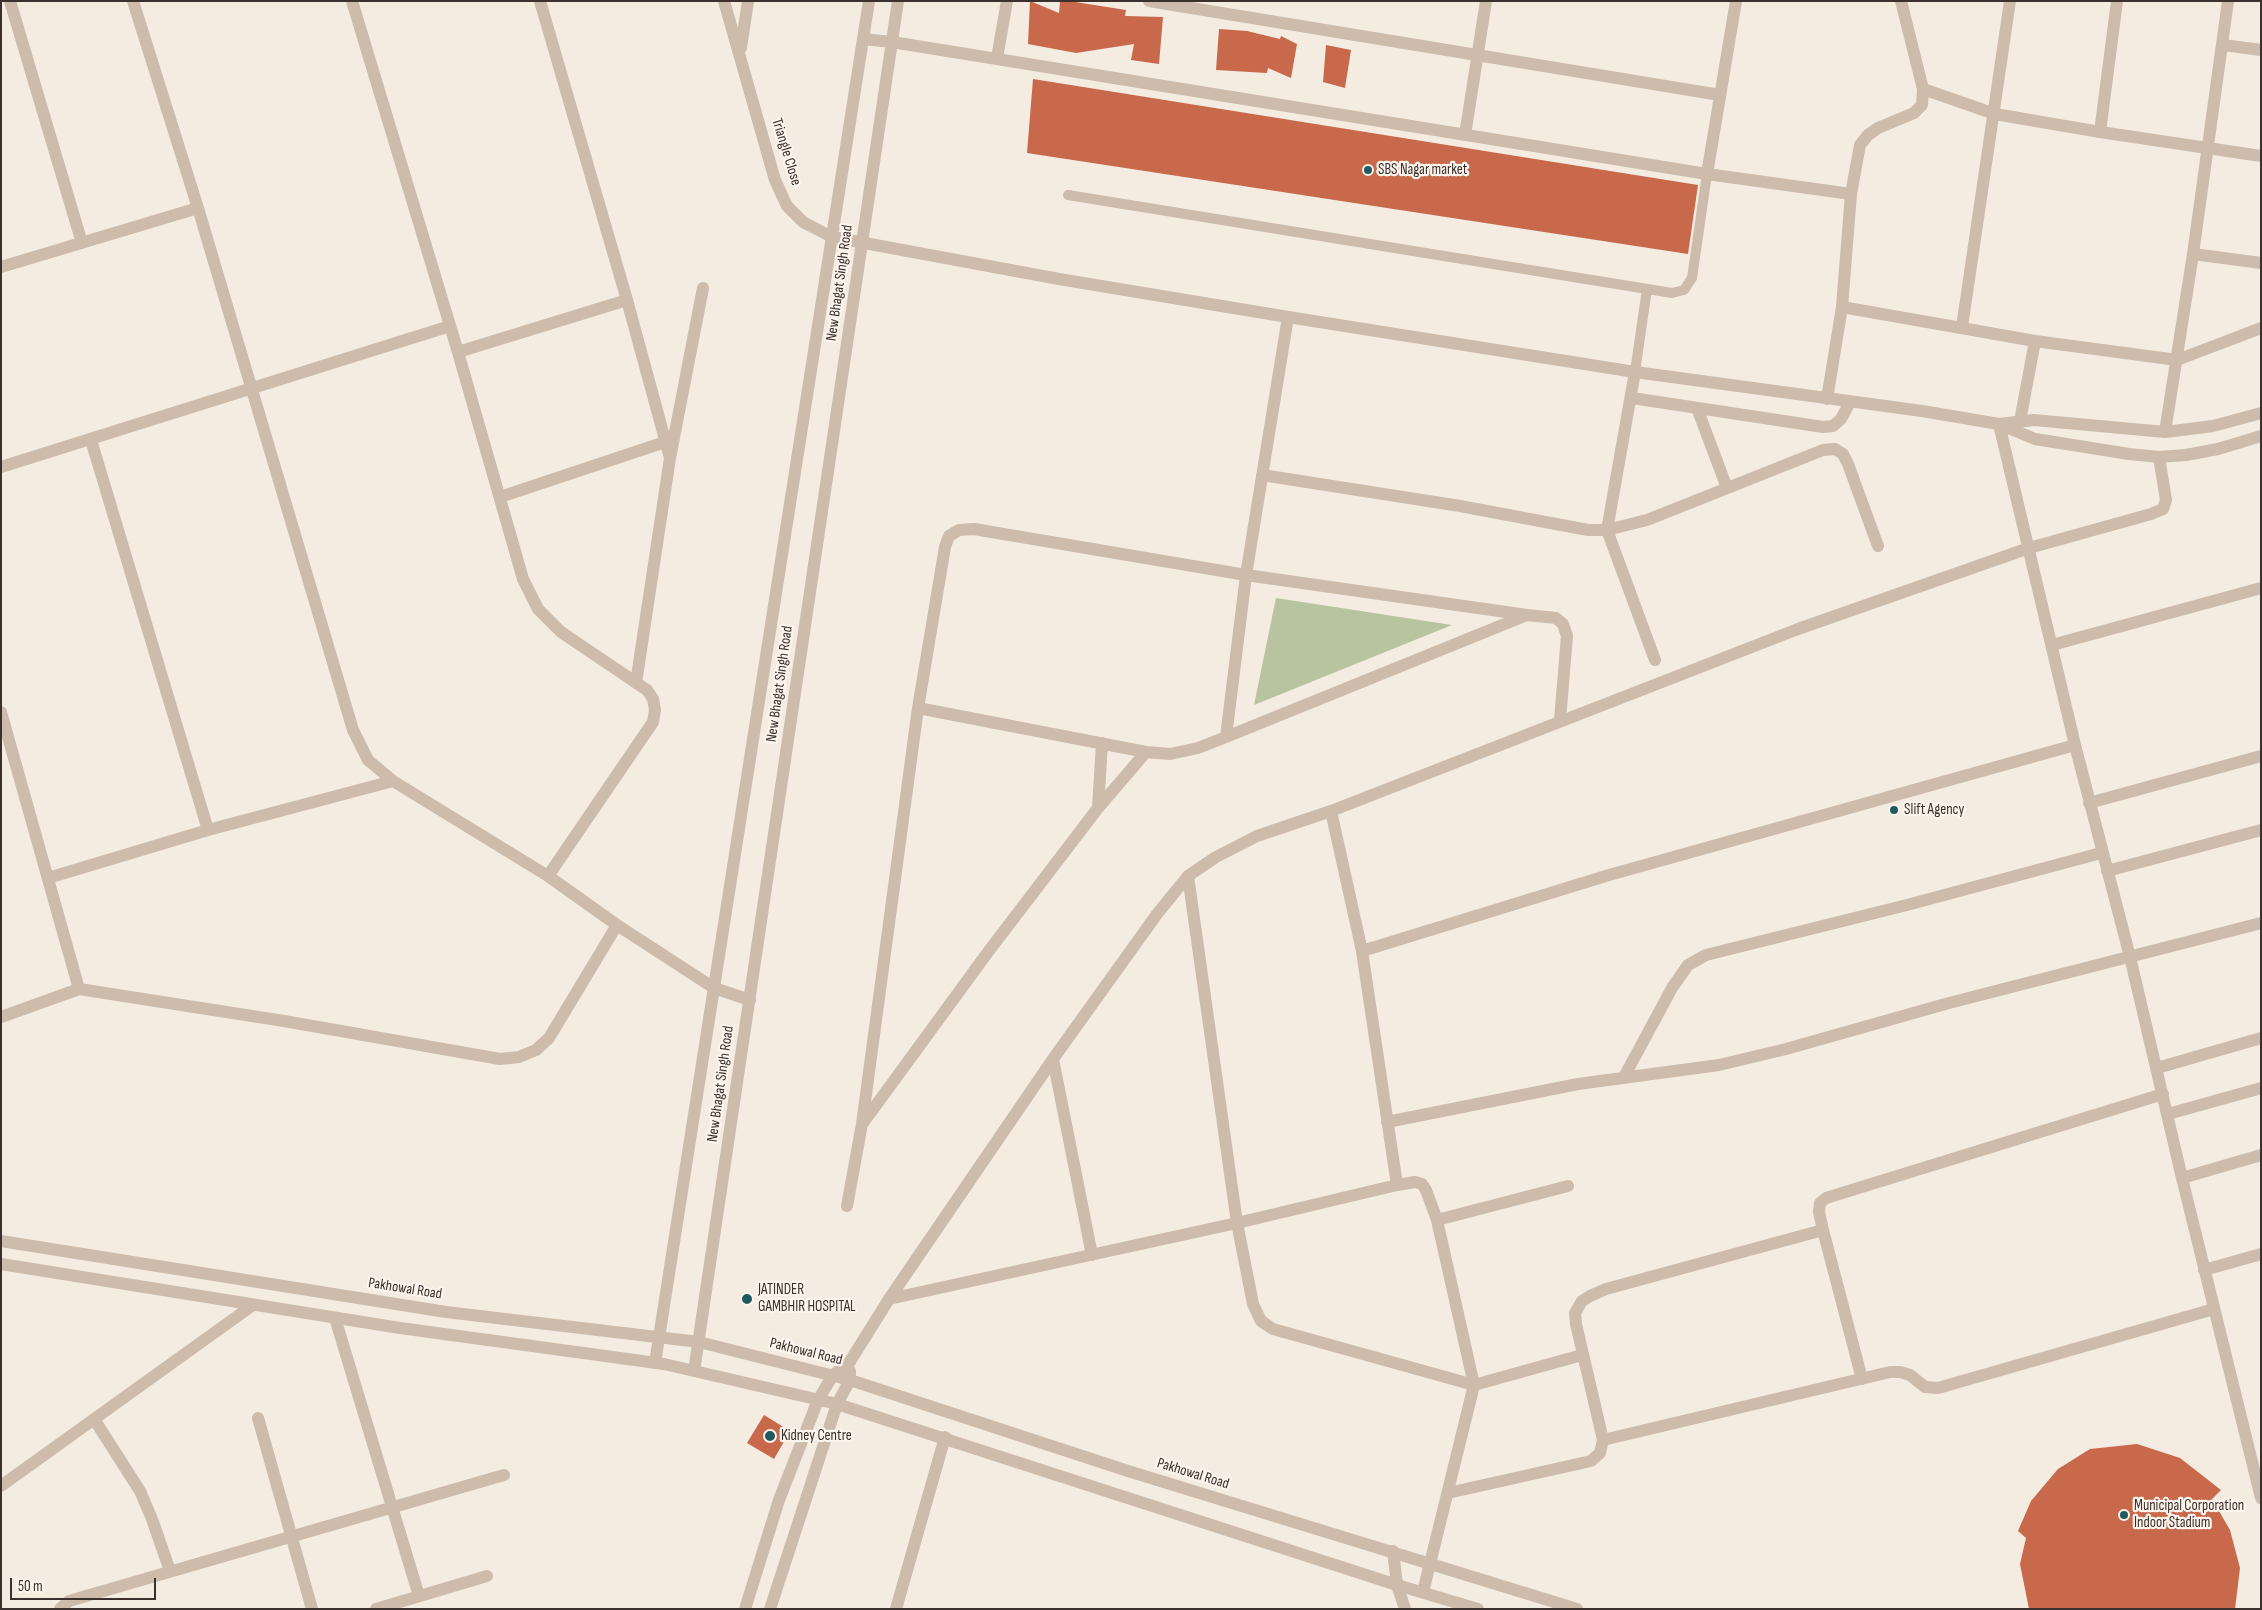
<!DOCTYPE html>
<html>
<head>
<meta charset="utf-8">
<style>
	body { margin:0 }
	#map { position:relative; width:2262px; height:1610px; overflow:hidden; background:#f4ebe1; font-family:"Sofia Sans Condensed",sans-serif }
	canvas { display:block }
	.frame { position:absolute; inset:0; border:2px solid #3b302b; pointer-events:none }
	.scale { position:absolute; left:10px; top:1578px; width:146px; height:22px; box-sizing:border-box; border:2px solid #3b302b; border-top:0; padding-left:6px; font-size:15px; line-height:18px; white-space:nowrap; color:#3b302b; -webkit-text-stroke:4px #fbf5ee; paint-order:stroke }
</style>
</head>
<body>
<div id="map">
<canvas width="2262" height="1610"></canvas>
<div class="frame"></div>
<div class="scale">50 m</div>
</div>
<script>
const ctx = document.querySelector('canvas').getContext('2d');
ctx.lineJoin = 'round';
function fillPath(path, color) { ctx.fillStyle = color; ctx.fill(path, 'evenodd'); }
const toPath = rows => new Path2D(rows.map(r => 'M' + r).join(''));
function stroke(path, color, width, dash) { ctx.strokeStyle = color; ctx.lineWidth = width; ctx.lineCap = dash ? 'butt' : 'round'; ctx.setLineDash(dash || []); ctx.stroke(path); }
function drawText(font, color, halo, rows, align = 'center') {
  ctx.font = font + ' "Sofia Sans Condensed",sans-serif'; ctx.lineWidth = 4.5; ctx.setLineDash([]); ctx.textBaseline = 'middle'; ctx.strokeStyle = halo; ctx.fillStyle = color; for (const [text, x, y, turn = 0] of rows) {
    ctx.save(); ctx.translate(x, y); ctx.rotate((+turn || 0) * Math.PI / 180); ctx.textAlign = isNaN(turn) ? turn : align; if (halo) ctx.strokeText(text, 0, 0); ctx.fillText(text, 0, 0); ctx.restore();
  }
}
fillPath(toPath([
	[1276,598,1452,625,1254,705]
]), '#b8c4a0');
fillPath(toPath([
	[1030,1,1059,13,1060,1,1069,1,1126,10,1125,16,1163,17,1159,64,1131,60,1134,44,1076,53,1028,44],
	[1219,29,1247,31,1280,39,1281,36,1297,44,1291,78,1268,68,1267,73,1216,70],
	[1326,45,1351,50,1345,88,1323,82],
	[1033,79,1698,185,1688,254,1027,153],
	[764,1415,790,1431,774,1459,747,1443],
	[2137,1444,2180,1458,2221,1490,2212,1499,2230,1530,2240,1568,2235,1609,2029,1609,2020,1564,2026,1538,2018,1531,2031,1501,2058,1469,2090,1449]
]), '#c8694b');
stroke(toPath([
	[1068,195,1672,293,1684,290,1692,278,1707,174],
	[1635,372,1647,289]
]), '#cdbbac', 10);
stroke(toPath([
	[10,1,82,243],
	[133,1,198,208,353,730,368,760,393,781,548,876],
	[540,1,627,300,670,458,636,683],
	[724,1,775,180,787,206,803,222,832,237,1059,279,1288,317,1635,372,1922,411,1999,424,2035,439,2129,454,2159,457,2186,455,2218,449,2261,436],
	[1149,1,1720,95],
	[892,42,1707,174,1736,1],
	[2223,45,2261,50],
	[741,48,748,1],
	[997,58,1007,1],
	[1923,89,1995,114,2100,132,2261,156],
	[2100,132,2117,1],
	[1465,135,1486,1],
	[1707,174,1851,194],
	[2193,254,2261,263],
	[1,267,198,208],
	[1842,307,2035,341,2177,360,2261,328],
	[1962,327,2010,1],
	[458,352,627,300],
	[1635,372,1607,530,1655,660],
	[1632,398,1823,427,1833,426,1841,419,1850,402],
	[1827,399,1842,307,1851,194,1860,145,1868,135,1878,128,1914,113,1922,105,1923,89,1901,1],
	[1697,408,1727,488],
	[2020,421,2035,341],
	[1999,424,2075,745,2130,957,2182,1178,2261,1498],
	[1999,424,2034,420,2165,432,2213,426,2261,413],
	[2165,432,2193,254,2228,1],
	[91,440,208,830],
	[670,458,703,288],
	[1,467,450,326],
	[1262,475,1460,506,1588,530,1607,530,1647,520,1823,450,1835,449,1843,454,1848,464,1878,546],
	[500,497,665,442],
	[2052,645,2261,588],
	[918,708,945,547,949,536,959,530,974,529,1246,575,1527,615,1556,618,1563,624,1567,636,1560,720],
	[1,712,79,989],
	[1226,737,1527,615],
	[2089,803,2261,756],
	[1098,808,1102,743],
	[2107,871,2261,830],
	[1188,876,1237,1223,1253,1304,1261,1321,1273,1329,1474,1385,1582,1355],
	[48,878,208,830,393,781],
	[617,925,714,988,750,1000],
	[1362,951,1609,875,2075,745],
	[1,1017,79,989,284,1021,500,1059,519,1057,536,1050,549,1038,617,925,548,876,653,722,655,710,653,699,647,690,561,632,538,609,523,579,458,352,352,1],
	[1053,1059,1092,1255],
	[2157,1068,2261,1038],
	[1624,1077,1672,988,1688,965,1706,955,1907,905,2101,853],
	[2168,1114,2261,1088],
	[1387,1122,1578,1084,1719,1065,1786,1049,1949,1003,2261,923],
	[863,1123,988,952,1098,808,1146,752],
	[2182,1178,2261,1155],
	[1397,1185,1362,951,1331,811,1798,629,2029,548,2151,514,2163,509,2166,500,2159,457],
	[847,1206,862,1124,918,708,1146,752,1170,754,1198,748,1226,737,1246,575,1288,317],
	[1437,1220,1568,1186],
	[1823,1230,1862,1379],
	[2204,1270,2261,1254],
	[889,1299,1237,1223,1397,1185,1415,1182,1422,1184,1426,1190,1437,1220,1474,1385,1423,1592],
	[335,1318,419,1596],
	[258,1418,312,1609],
	[94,1419,140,1491,152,1519,170,1571],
	[1603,1440,1576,1324,1575,1313,1582,1301,1590,1296,1606,1289,1823,1230,1819,1212,1820,1203,1826,1198,2163,1094],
	[1,1486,253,1305],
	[1448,1493,1591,1461,1600,1453,1603,1440,1890,1372,1900,1372,1910,1375,1925,1387,1938,1388,2214,1309],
	[1393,1551,1397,1585,1405,1609],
	[60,1609,69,1601,504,1475],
	[376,1609,487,1576],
	[745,1609,779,1500,818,1400,833,1375,849,1363,889,1299,1053,1059,1157,914,1188,876,1216,857,1257,836,1331,811],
	[770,1609,837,1404,850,1380,850,1371],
	[896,1609,945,1437]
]), '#cdbbac', 12);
stroke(toPath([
	[863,39,892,42],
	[1,1241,446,1312,699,1342,850,1380,1128,1471,1577,1609],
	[1,1264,400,1328,664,1364,837,1404,1397,1585,1478,1609],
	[655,1363,869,1],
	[694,1371,898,1]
]), '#cdbbac', 12);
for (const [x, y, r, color] of [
	[1368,170,5,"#1f5a5e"],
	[1894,810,5,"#1f5a5e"],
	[747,1299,6,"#1f5a5e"],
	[770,1436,6,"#1f5a5e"],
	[2124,1515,5,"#1f5a5e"]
]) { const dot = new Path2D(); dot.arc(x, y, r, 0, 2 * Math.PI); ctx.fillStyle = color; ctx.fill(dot); stroke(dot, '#fbf5ee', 2); }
drawText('15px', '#3b302b', '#fbf5ee', [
	["Triangle Close",786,152,73],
	["New Bhagat Singh Road",840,283,-82],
	["New Bhagat Singh Road",780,684,-82],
	["New Bhagat Singh Road",721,1084,-82],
	["Pakhowal Road",405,1289,9],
	["Pakhowal Road",806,1352,14],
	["Pakhowal Road",1193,1474,17]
]);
drawText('15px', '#3b302b', '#fbf5ee', [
	["SBS Nagar market",1378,170],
	["Slift Agency",1904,810],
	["JATINDER",758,1290],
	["GAMBHIR HOSPITAL",758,1307],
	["Kidney Centre",781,1436],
	["Municipal Corporation",2134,1506],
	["Indoor Stadium",2134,1523]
], 'left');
</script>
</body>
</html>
